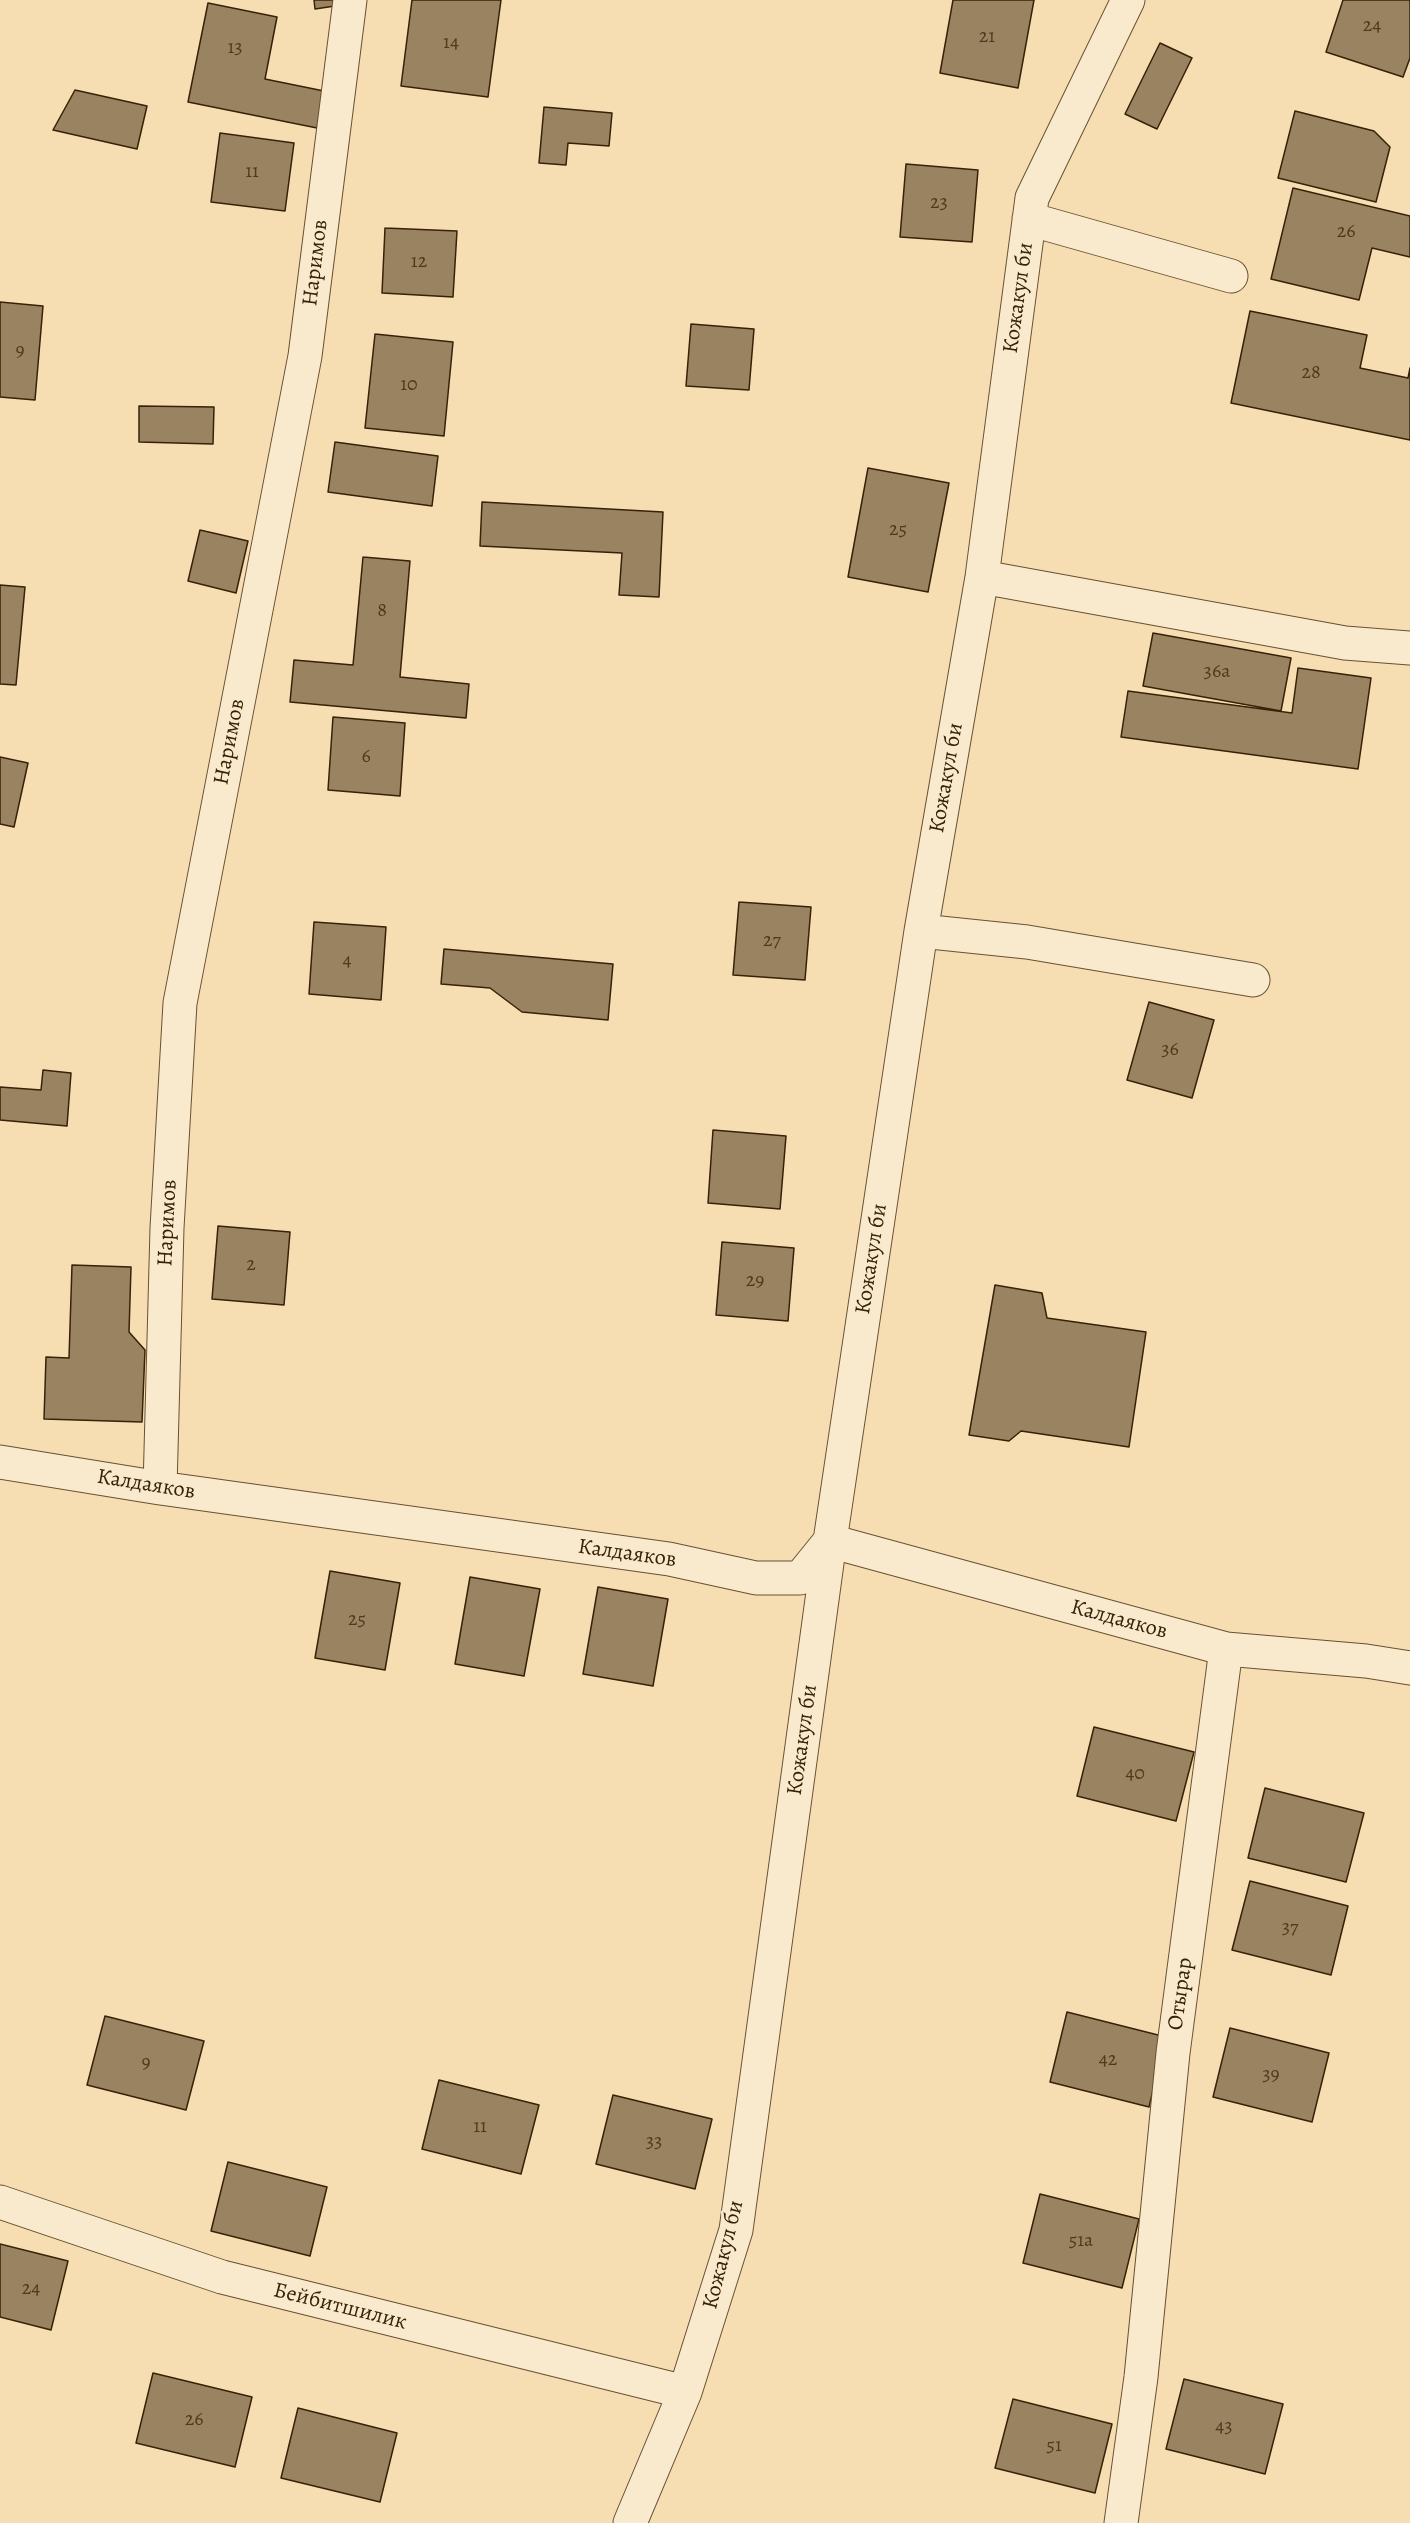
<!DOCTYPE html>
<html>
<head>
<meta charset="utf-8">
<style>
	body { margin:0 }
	canvas { display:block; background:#f6ddb2 }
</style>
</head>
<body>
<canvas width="1410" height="2523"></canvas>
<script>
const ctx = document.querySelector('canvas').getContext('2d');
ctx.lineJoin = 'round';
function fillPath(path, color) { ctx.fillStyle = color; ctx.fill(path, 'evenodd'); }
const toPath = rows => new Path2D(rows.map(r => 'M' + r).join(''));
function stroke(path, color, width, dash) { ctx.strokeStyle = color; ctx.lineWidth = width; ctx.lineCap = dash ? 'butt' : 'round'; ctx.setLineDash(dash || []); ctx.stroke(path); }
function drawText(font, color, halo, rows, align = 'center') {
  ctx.font = font + ' Alegreya,serif'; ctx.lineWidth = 5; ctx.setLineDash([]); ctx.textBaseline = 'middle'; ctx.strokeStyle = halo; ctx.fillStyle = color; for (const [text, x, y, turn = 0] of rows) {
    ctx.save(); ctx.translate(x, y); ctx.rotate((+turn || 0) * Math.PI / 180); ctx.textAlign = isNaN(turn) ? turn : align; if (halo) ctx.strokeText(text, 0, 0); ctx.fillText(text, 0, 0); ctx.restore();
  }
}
const building = toPath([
	[314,0,336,0,335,6,315,9,314,0],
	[412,0,501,0,488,97,401,86,412,0],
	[953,0,1034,0,1018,88,940,73,953,0],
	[1343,0,1410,0,1410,58,1403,77,1326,52,1343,0],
	[208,3,277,17,265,79,324,91,317,128,188,102,208,3],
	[1160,43,1192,58,1157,129,1125,114,1160,43],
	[75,90,147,106,137,149,53,130,75,90],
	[544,107,612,113,609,146,568,143,566,165,539,163,544,107],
	[1295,111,1374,131,1390,147,1376,202,1278,178,1295,111],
	[220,133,294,143,285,211,211,202,220,133],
	[906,164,978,170,972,242,900,237,906,164],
	[1293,188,1410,216,1410,257,1372,248,1359,300,1271,279,1293,188],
	[385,228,457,231,453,297,382,293,385,228],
	[0,302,43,306,35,400,0,397,0,302],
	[1250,311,1367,335,1360,368,1408,378,1410,368,1410,440,1231,403,1250,311],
	[691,324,754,329,749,390,686,386,691,324],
	[375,334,453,342,444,436,365,428,375,334],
	[139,406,214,407,213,444,139,442,139,406],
	[335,442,438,456,432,506,328,492,335,442],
	[868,468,949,483,928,592,848,577,868,468],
	[482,502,663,512,659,597,619,595,622,553,480,546,482,502],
	[200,530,248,541,236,593,188,581,200,530],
	[363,557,410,561,400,677,469,684,466,718,290,702,294,660,353,665,363,557],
	[0,585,25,587,16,685,0,684,0,585],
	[1153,633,1291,658,1281,711,1143,686,1153,633],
	[1298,668,1371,678,1358,769,1121,737,1128,691,1292,713,1298,668],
	[333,717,405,723,400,796,328,790,333,717],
	[0,757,28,763,14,827,0,824,0,757],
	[739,902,811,907,805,980,733,975,739,902],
	[314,922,386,927,381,1000,309,994,314,922],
	[444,949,613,964,608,1020,522,1012,490,988,441,984,444,949],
	[1149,1002,1214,1020,1192,1098,1127,1080,1149,1002],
	[43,1070,71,1073,67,1126,0,1120,0,1087,41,1090,43,1070],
	[713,1130,786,1136,780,1209,708,1203,713,1130],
	[218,1226,290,1232,284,1305,212,1299,218,1226],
	[722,1242,794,1248,788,1321,716,1315,722,1242],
	[72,1265,131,1267,129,1332,145,1350,142,1422,44,1419,46,1357,69,1358,72,1265],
	[995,1285,1042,1293,1047,1318,1146,1332,1129,1447,1021,1431,1009,1441,969,1435,995,1285],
	[330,1571,400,1583,385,1670,315,1658,330,1571],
	[470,1577,540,1589,524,1676,455,1664,470,1577],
	[598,1587,668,1599,653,1686,583,1674,598,1587],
	[1094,1727,1194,1752,1176,1821,1077,1796,1094,1727],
	[1265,1788,1364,1813,1346,1882,1248,1858,1265,1788],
	[1250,1881,1348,1906,1331,1975,1232,1950,1250,1881],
	[1067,2012,1166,2037,1149,2107,1050,2082,1067,2012],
	[105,2016,204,2041,186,2110,87,2085,105,2016],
	[1230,2028,1329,2053,1312,2122,1213,2097,1230,2028],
	[439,2080,539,2105,521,2174,422,2149,439,2080],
	[613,2095,712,2119,695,2189,596,2164,613,2095],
	[228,2162,327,2187,310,2256,211,2231,228,2162],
	[1040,2194,1139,2219,1122,2288,1023,2263,1040,2194],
	[0,2244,68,2261,51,2330,0,2317,0,2244],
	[153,2373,252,2397,235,2467,136,2443,153,2373],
	[1184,2379,1283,2404,1265,2474,1166,2449,1184,2379],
	[1013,2399,1112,2424,1095,2493,995,2468,1013,2399],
	[298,2408,397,2433,380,2502,281,2478,298,2408]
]);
fillPath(building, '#9a8360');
stroke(building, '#372208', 1.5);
const minor = toPath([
	[1029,219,1231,276],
	[982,577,1345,643,1410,648],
	[921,931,1027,942,1253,980],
	[0,1462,160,1488,669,1559,756,1578,800,1578,830,1541,1226,1649,1366,1661,1410,1668],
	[160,1488,167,1228,180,1003,305,356,350,0],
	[0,2202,222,2277,685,2392],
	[630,2523,685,2392,736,2230,830,1541,921,931,982,577,1032,198,1128,0],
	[1121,2523,1141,2377,1173,2053,1226,1649]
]);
stroke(minor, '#675132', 35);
stroke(minor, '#f9e9cd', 33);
drawText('20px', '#503a1e', null, [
	["24",1372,26],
	["21",987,37],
	["14",451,43],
	["13",235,48],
	["11",252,172],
	["23",939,203],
	["26",1346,232],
	["12",419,262],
	["9",20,351],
	["28",1311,373],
	["10",409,385],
	["25",898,530],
	["8",382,611],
	["36а",1217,672],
	["6",366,757],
	["27",772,941],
	["4",347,961],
	["36",1170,1050],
	["2",251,1265],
	["29",755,1281],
	["25",357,1620],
	["40",1135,1774],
	["37",1290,1928],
	["42",1108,2060],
	["9",146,2063],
	["39",1271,2075],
	["11",480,2127],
	["33",654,2142],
	["51а",1081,2241],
	["24",31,2289],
	["26",194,2420],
	["43",1224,2427],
	["51",1054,2446]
]);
drawText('22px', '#372208', '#f9e9cd', [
	["Наримов",316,263,-83],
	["Кожакул би",1019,298,-82],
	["Наримов",230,742,-79],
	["Кожакул би",947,778,-80],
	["Наримов",168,1223,-87],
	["Кожакул би",872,1259,-81],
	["Калдаяков",146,1485,9],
	["Калдаяков",627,1554,8],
	["Калдаяков",1119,1620,15],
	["Кожакул би",803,1740,-82],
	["Отырар",1181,1994,-82],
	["Кожакул би",724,2255,-76],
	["Бейбитшилик",340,2307,14]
]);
</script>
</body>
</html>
